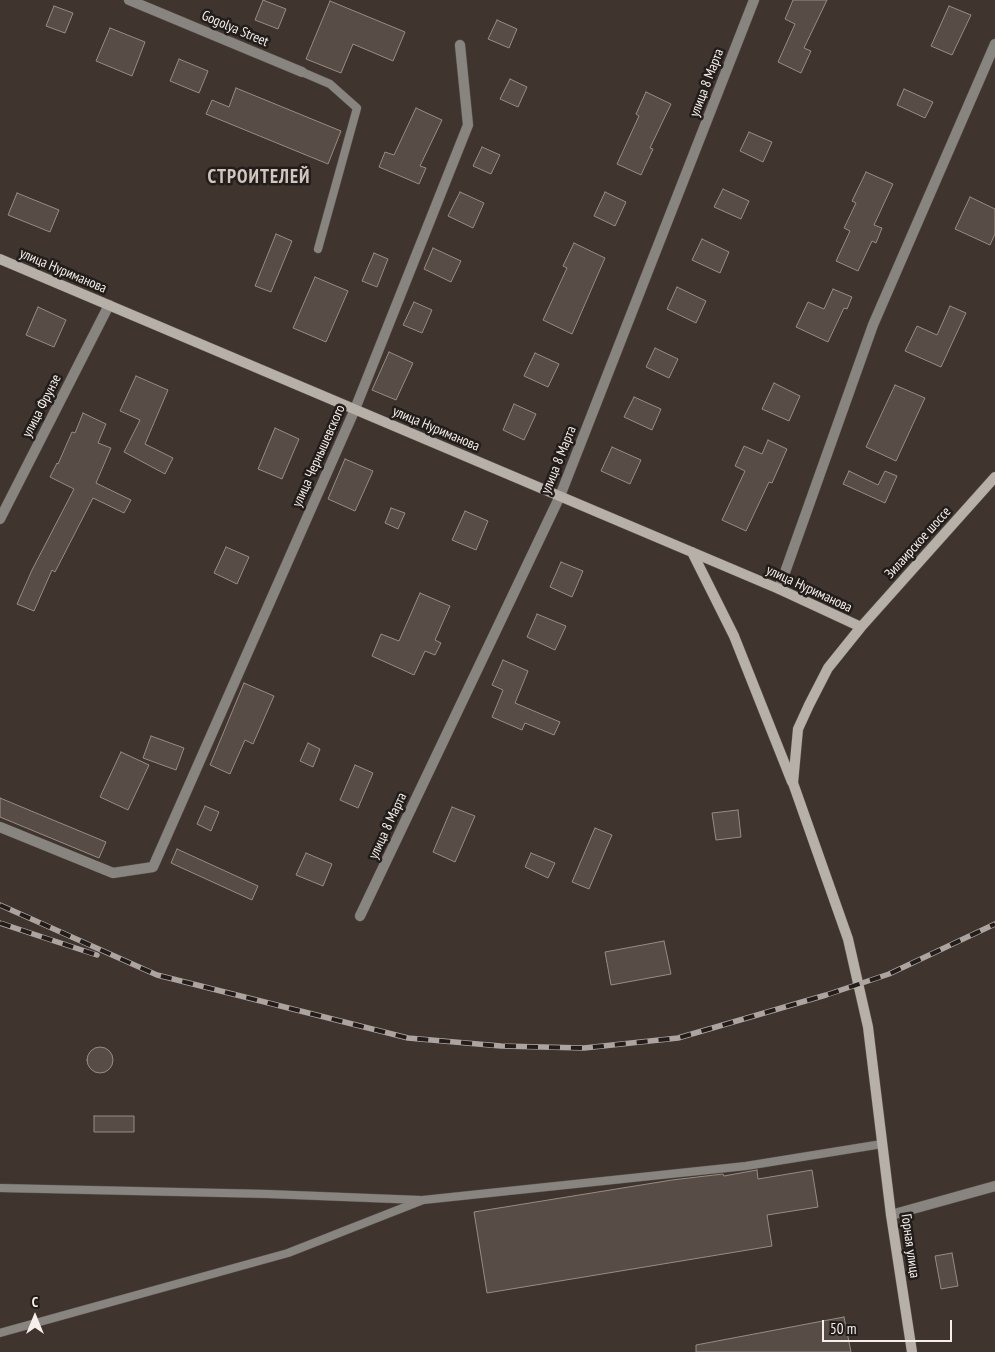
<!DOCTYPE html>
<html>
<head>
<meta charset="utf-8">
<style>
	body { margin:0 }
	#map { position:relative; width:995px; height:1352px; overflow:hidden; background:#3f342e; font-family:"PT Sans Narrow",sans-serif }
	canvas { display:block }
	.north { position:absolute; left:10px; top:1292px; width:50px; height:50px; -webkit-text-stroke:4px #221d1a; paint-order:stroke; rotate:0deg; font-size:14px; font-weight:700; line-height:20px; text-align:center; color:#f6efeb }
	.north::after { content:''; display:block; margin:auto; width:18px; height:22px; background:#f6efeb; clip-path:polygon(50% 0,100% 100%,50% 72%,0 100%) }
	.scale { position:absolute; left:822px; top:1320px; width:130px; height:22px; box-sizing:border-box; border:2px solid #f6efeb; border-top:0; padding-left:6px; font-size:15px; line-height:18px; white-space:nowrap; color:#f6efeb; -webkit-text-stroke:4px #221d1a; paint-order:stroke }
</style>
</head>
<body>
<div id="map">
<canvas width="995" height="1352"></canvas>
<div class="north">С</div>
<div class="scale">50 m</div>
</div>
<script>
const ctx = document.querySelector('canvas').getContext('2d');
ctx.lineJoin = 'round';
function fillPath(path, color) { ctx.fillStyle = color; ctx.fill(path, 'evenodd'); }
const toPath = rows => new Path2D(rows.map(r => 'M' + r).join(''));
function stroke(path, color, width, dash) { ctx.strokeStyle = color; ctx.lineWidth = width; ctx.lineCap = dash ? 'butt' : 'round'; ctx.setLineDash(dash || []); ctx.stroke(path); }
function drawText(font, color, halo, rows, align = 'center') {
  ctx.font = font + ' "PT Sans Narrow",sans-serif'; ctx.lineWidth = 5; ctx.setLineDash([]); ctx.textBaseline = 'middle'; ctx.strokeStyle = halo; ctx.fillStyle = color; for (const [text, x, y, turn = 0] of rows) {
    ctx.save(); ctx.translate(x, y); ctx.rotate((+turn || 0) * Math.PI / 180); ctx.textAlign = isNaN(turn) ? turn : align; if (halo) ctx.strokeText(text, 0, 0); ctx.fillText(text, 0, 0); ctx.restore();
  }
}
const building = toPath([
	[263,0,286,9,278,29,255,20,263,0],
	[793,0,827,0,804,48,811,51,801,73,778,62,795,24,785,19,793,0],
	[330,1,405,32,393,61,353,44,341,73,306,59,330,1],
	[54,6,73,13,65,33,46,26,54,6],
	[949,6,971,15,952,55,931,46,949,6],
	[497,20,517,29,509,48,488,39,497,20],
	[110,28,145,42,132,76,96,61,110,28],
	[179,59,208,71,199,93,170,81,179,59],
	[510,79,527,87,518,107,500,99,510,79],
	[236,88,341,131,328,164,206,114,212,100,229,107,236,88],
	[904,89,933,102,925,118,897,105,904,89],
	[646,92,671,104,650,148,653,149,641,175,617,164,639,116,636,114,646,92],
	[416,108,442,120,420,166,426,168,419,184,379,167,385,152,394,155,416,108],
	[749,132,772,142,763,162,740,151,749,132],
	[482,147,500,155,491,174,473,166,482,147],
	[866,172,893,184,874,225,882,228,876,243,872,241,858,271,836,261,850,231,844,228,856,203,852,201,866,172],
	[723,189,749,201,741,219,714,207,723,189],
	[460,192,484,203,473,228,448,216,460,192],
	[605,192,626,202,615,226,594,216,605,192],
	[17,193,59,210,50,232,8,215,17,193],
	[970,197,995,209,995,234,990,245,955,229,970,197],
	[276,234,292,241,271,292,255,286,276,234],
	[702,239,729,252,720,273,692,260,702,239],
	[574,243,605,258,572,334,543,320,567,268,563,266,574,243],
	[433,248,461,261,451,282,424,269,433,248],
	[374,253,388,259,377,287,362,281,374,253],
	[315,277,348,291,326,342,293,328,315,277],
	[677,287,706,301,696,323,667,309,677,287],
	[833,289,852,297,847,309,844,308,828,342,796,327,808,302,824,309,833,289],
	[414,302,432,310,422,333,403,325,414,302],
	[950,306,966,313,941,367,905,351,917,326,937,335,950,306],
	[38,307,66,320,54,347,26,335,38,307],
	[655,348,678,359,669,378,646,367,655,348],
	[389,352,413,363,396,400,372,390,389,352],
	[535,353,559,364,548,387,524,376,535,353],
	[136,376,168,390,145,444,173,458,165,474,124,452,140,420,120,411,136,376],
	[774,383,800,396,789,421,762,409,774,383],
	[895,385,925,398,896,461,866,447,895,385],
	[634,397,661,409,652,430,624,417,634,397],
	[514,404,536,414,524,440,503,430,514,404],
	[83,413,106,424,98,443,111,448,96,483,131,500,124,513,93,498,55,572,52,570,34,611,17,604,32,570,74,489,50,477,57,463,58,464,72,432,75,433,83,413],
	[275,428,299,439,282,479,258,469,275,428],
	[768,440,787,449,772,483,769,482,746,531,722,520,745,471,735,466,744,446,762,454,768,440],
	[612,447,641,460,630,484,601,471,612,447],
	[345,459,373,471,355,511,328,499,345,459],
	[849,471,878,485,885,471,897,476,885,503,843,484,849,471],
	[391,508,405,513,398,529,385,523,391,508],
	[465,511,488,521,476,550,452,540,465,511],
	[226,547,249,557,237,584,214,573,226,547],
	[561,562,583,571,572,597,550,587,561,562],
	[420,593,450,606,435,640,441,643,435,655,425,651,414,675,372,656,381,634,399,641,420,593],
	[537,614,566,626,555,650,527,637,537,614],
	[503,660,528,671,515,703,560,722,554,735,525,723,522,730,492,717,503,690,492,685,503,660],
	[244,683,274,696,253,744,245,740,230,774,210,765,244,683],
	[151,736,184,748,176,770,143,758,151,736],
	[308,743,320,749,313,767,300,761,308,743],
	[121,752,149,765,128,810,100,797,121,752],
	[355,765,373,773,358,808,340,800,355,765],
	[0,798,106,842,99,858,0,817,0,798],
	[205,806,219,812,211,831,197,824,205,806],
	[452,807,475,816,455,862,433,852,452,807],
	[738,810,741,837,716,840,712,813,738,810],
	[595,828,612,835,589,889,572,882,595,828],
	[177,849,258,886,252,900,171,863,177,849],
	[306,853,332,864,323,886,296,875,306,853],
	[531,853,555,863,548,878,525,867,531,853],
	[664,941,671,974,611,985,605,952,664,941],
	'87 1060a13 13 0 1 1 26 0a13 13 0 1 1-26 0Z',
	[94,1116,134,1116,134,1132,94,1132,94,1116],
	[757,1170,758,1179,812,1170,818,1207,767,1215,772,1246,487,1293,474,1212,672,1180,723,1174,724,1176,757,1170],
	[952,1253,958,1286,941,1289,935,1256,952,1253],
	[844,1317,851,1352,696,1352,696,1345,844,1317]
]);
fillPath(building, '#584d46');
stroke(building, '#988c84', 1);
const lane = toPath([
	[302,72,330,84,357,108,318,249],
	[0,1188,268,1194,420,1200],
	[0,1333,288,1253,423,1200,746,1166,882,1144]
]);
const street = toPath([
	[129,0,302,72],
	[0,519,109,305],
	[779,589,873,325,995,44],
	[0,827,113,873,153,867,355,409,468,125,460,45],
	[360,916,560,496,754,0],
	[891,1215,995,1186]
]);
const secondary = toPath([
	[0,259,779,589,861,627],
	[692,552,734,636,792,782],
	[912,1352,891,1215,868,1027,848,939,793,783,798,729,809,705,828,668,861,627,995,477]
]);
stroke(lane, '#5c524c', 9);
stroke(street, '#5c524c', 11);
stroke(secondary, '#5c524c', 11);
stroke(lane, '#888480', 8);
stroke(street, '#888480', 10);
stroke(secondary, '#b6b0a9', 10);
const rail = toPath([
	[0,905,157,975,408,1038,501,1046,584,1048,678,1038,826,995,889,974,995,924],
	[0,923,97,955]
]);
stroke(rail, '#ada4a0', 5.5);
stroke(rail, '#221d1a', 4, [11]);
drawText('14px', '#f6efeb', '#221d1a', [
	["Gogolya Street",235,29,23],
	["улица 8 Марта",707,83,-69],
	["улица Нуриманова",63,271,23],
	["улица Фрунзе",42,406,-63],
	["улица Нуриманова",436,429,23],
	["улица Чернышевского",319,456,-66],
	["улица 8 Марта",559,460,-68],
	["Зилаирское шоссе",918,543,-48],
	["улица Нуриманова",809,589,25],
	["улица 8 Марта",388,826,-65],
	["Горная улица",910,1246,82]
]);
ctx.letterSpacing = '1px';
drawText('bold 19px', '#d2c5bd', '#221d1a', [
	["СТРОИТЕЛЕЙ",259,178]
]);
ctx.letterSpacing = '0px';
</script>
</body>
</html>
